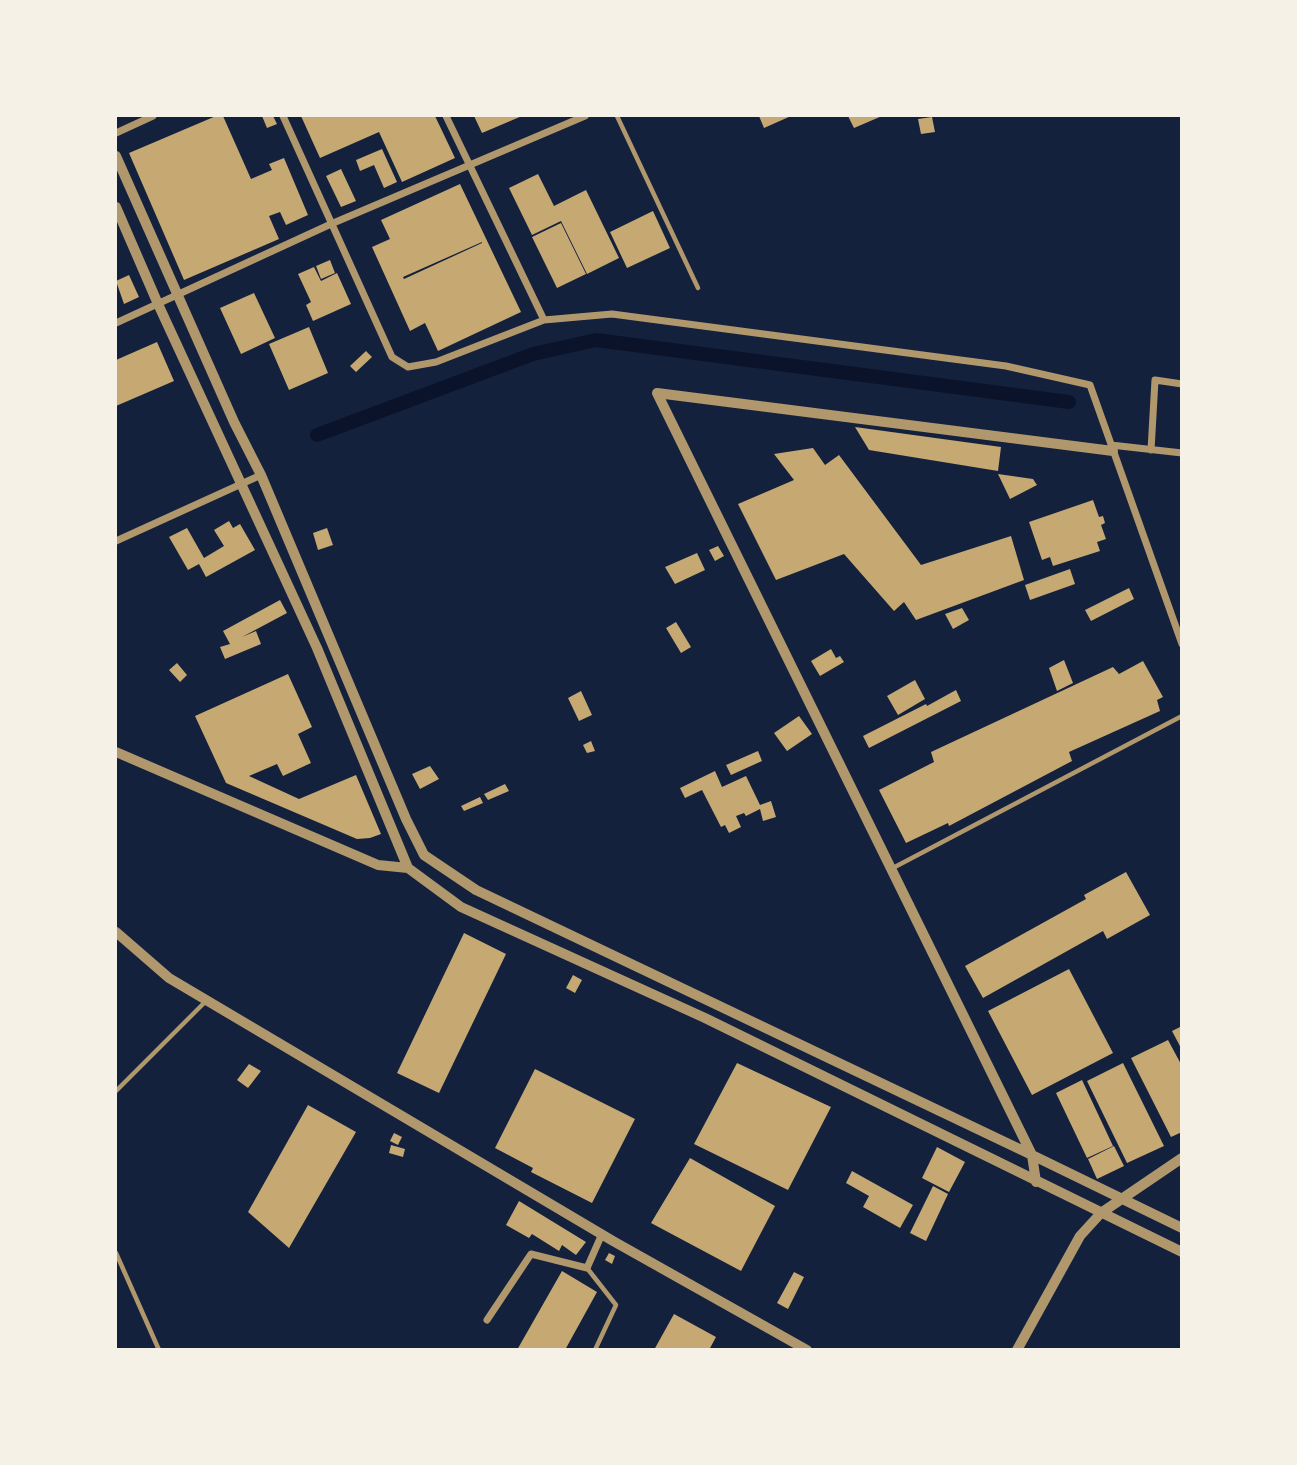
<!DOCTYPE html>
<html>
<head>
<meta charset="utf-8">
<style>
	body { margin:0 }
	#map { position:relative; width:1297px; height:1465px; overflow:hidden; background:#14213d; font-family:"PT Sans",sans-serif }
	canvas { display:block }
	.frame { position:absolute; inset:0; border:117px solid #f6f1e7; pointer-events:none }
</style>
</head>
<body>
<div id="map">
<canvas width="1297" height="1465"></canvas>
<div class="frame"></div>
</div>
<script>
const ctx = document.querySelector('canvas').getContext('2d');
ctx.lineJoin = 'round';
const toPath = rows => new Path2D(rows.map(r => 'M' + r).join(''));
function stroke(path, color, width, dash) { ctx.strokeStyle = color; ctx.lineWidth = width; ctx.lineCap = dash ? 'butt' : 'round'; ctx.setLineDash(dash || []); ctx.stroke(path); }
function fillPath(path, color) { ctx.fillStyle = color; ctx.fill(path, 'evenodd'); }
stroke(toPath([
	[317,435,533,354,596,340,1069,402]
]), '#0b132b', 14);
fillPath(toPath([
	[216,116,223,116,251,179,272,170,269,164,284,158,308,215,286,225,280,212,269,216,279,239,184,280,129,153],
	[262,116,273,116,277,124,267,128],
	[301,116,435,116,455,158,402,182,379,132,320,158],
	[474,116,522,116,482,133],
	[759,116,791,116,764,128],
	[848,116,882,116,854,128],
	[932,117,935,132,921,134,918,119],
	[382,149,397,182,384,188,374,165,360,171,356,160],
	[341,169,356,201,341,207,326,176],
	[538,174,554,206,586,190,619,258,587,274,561,221,532,235,509,188],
	[460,184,521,312,438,351,425,323,410,331,372,247,390,239,381,220],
	[482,243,404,279,403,277,482,242],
	[653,211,670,248,627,268,610,232],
	[561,223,586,274,557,288,532,237],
	[330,260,335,273,321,279,316,266],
	[314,267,321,281,337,273,351,304,313,321,306,305,311,302,298,274],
	[129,275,139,297,124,304,116,281],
	[254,293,275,338,241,354,220,308],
	[309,327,328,373,289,390,269,344],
	[157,342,174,381,116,406,116,360],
	[366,351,372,357,356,372,350,366],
	[855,427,1001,447,998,471,869,450],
	[813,448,825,465,839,455,921,565,1011,536,1024,580,916,620,904,602,894,611,844,554,776,580,738,504,794,480,774,454],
	[998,474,1033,479,1037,485,1010,499],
	[1093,500,1099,517,1103,516,1105,523,1101,525,1106,539,1097,542,1100,551,1053,566,1050,557,1042,560,1029,522],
	[229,521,233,528,240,524,255,550,206,577,199,564,188,570,169,537,187,528,204,558,224,546,214,530],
	[327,528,333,545,318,550,313,533],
	[718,546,724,556,715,561,709,550],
	[697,553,705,570,675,584,665,567],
	[1070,569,1075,584,1030,600,1025,585],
	[1129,588,1134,599,1091,621,1085,610],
	[280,600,287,613,242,637,256,631,261,644,225,659,220,647,230,644,223,631],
	[962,608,969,620,953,629,945,614],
	[676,622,691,647,681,653,666,628],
	[831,649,836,658,840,656,844,662,820,676,811,661],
	[1064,660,1073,683,1057,691,1049,668],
	[1143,661,1163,697,1157,700,1160,711,1069,752,1072,761,949,826,948,823,906,843,879,790,934,762,931,752,1113,667,1119,674],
	[177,663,187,675,180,682,169,670],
	[288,674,312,727,298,734,311,763,283,776,277,764,249,776,299,799,356,775,381,834,370,838,357,839,226,783,195,716],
	[915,680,925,699,898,715,887,696],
	[956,690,961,701,869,748,863,736,926,704,927,706],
	[581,691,592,715,579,721,568,698],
	[799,716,812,734,787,751,774,733],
	[591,741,595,751,587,753,583,745],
	[758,751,762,761,731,775,726,765],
	[430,766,439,779,420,789,412,774],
	[715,771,722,787,746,776,760,805,771,801,776,817,763,821,760,809,746,816,744,813,736,816,741,827,729,833,725,825,721,827,702,790,685,798,680,788],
	[505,784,509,791,488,800,484,794],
	[480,797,483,803,464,811,461,806],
	[1126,872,1150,915,1107,939,1103,931,983,998,965,966,1086,899,1084,895],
	[464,933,506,954,439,1093,397,1073],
	[1069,969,1113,1053,1032,1095,988,1011],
	[573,975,582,980,575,993,566,988],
	[1182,1026,1182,1050,1172,1031],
	[1168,1040,1182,1066,1182,1132,1171,1137,1131,1058],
	[737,1063,831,1107,788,1190,694,1144],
	[1123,1063,1164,1146,1127,1163,1087,1081],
	[249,1064,261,1071,248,1088,237,1080],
	[535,1069,635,1119,592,1203,531,1172,533,1168,495,1148],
	[1082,1080,1113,1146,1087,1158,1056,1093],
	[308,1105,356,1132,289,1248,248,1212],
	[394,1133,402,1137,398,1145,390,1141],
	[391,1145,405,1149,403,1157,389,1153],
	[1114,1146,1124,1166,1097,1179,1088,1159],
	[937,1147,965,1162,949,1192,922,1178],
	[690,1158,775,1206,741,1271,651,1223],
	[852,1171,913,1205,900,1228,863,1207,869,1196,846,1183],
	[933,1186,948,1194,926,1241,910,1233],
	[519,1201,586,1242,576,1255,562,1245,559,1251,532,1234,529,1238,506,1225],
	[609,1253,615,1256,612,1264,605,1260],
	[562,1271,597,1292,565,1350,517,1350],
	[794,1272,804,1277,788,1309,777,1303],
	[674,1314,716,1337,709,1350,654,1350]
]), '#c6a872');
stroke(toPath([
	[617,116,698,288],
	[891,869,1182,716],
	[116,1091,207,1000],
	[116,1253,159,1350],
	[587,1268,616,1305,595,1350]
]), '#b1986c', 4.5);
stroke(toPath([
	[283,116,392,357,408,367,436,362,544,320,612,314,1006,366,1090,385,1182,644],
	[446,116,544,320],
	[116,133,153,116],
	[116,323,331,224,585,116],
	[1111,445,1182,453],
	[1151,450,1155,380,1182,384],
	[116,541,261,475],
	[487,1320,531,1254,587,1268,602,1234]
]), '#b1986c', 7);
stroke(toPath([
	[116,156,234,422,261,475,406,819,424,855,476,890,1032,1155,1182,1228],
	[116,207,158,304,317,648,408,868,461,907,705,1018,1182,1252],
	[657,393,1032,1155,1036,1182],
	[657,393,1113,451],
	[116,752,378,865,408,868],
	[116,932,169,978,613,1241,807,1350],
	[1017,1350,1080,1236,1101,1213,1182,1158]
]), '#b1986c', 10);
</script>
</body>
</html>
